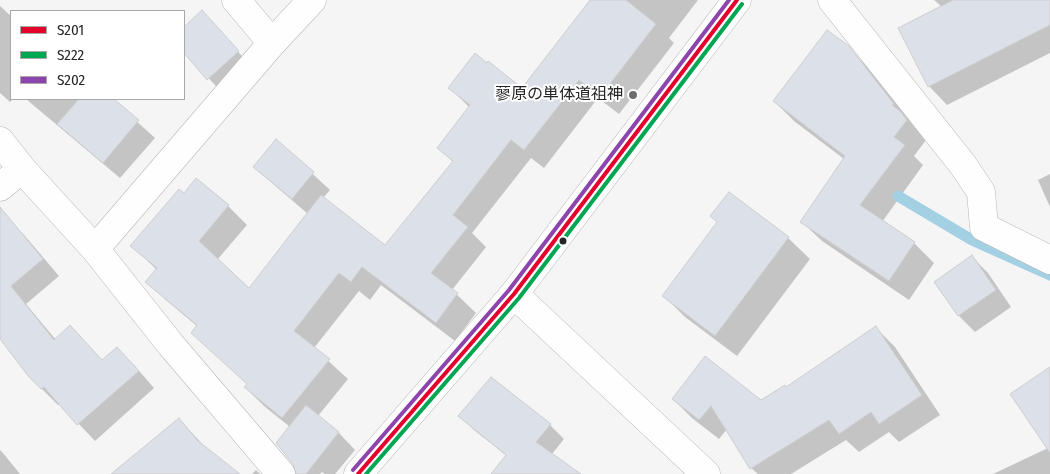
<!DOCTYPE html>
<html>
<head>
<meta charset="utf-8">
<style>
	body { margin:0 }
	#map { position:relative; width:1050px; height:474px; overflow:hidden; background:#f5f5f6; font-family:"Fira Sans Condensed",sans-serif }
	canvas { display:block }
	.legend { position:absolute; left:10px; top:10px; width:175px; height:90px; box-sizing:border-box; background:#fff; border:1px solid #a8a8a8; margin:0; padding:6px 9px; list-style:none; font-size:15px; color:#252526 }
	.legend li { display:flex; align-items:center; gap:10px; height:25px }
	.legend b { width:25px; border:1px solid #a8a8a8 }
</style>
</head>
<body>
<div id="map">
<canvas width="1050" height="474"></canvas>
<ul class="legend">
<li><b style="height:6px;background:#e4002b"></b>S201</li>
<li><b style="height:6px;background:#00a651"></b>S222</li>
<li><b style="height:6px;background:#8e44ad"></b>S202</li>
</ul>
</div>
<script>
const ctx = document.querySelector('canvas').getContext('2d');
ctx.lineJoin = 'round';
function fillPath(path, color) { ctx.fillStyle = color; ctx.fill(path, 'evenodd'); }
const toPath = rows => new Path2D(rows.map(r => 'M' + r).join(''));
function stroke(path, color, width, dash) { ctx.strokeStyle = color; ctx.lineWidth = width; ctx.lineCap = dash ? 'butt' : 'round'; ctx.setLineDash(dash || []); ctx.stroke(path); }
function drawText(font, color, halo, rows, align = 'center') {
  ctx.font = font + ' "Fira Sans Condensed","Noto Sans JP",sans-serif'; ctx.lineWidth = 4; ctx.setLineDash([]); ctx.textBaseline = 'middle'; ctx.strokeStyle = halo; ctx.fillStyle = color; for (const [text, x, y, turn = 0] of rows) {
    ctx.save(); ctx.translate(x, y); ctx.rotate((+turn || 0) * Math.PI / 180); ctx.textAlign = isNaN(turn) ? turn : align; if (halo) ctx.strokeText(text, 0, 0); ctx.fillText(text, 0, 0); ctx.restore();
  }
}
fillPath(toPath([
	[591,0,698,0,669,38,674,43,619,114,598,98,544,168,531,158,472,233,486,247,452,290,476,313,455,341,381,285,370,300,359,291,314,348,348,379,318,416,339,433,355,450,335,474,325,474,322,472,320,474,302,474,290,427,264,406,245,387,248,384,198,327,166,300,147,282,157,270,132,246,184,194,196,180,228,206,247,225,217,260,250,290,308,214,272,183,255,167,277,141,330,190,323,198,386,247,453,162,439,148,470,108,450,88,522,89],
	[934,0,1050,0,1050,53,947,105,929,86,942,7],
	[0,6,11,16,11,99,13,99,10,102,0,93],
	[201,12,254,69,225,96,184,51,184,29],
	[848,47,868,68,913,124,912,124,926,140,914,156,923,165,882,222,914,243,934,263,909,300,822,241,802,222,844,159,794,121,774,101],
	[26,99,112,99,155,138,120,178],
	[1050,174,1050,207,1038,180],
	[729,194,788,238,810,259,737,356,685,317,664,296,718,223],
	[9,220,25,236,59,276,26,304,56,340,103,361,134,365,154,388,95,441,60,404,58,405,42,389,0,337,0,227],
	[972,257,988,273,1011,307,975,332,959,316],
	[876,328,895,347,940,415,899,442,889,432,859,452,846,440,791,474,758,474,751,468,727,429,719,439,692,418,673,399,761,401,786,389],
	[1050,368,1050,474,993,474,1048,448],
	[460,416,550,425,564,439,552,454,579,474,493,474,507,456,474,430],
	[179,419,206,448,238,474,142,474],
	[0,450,3,453,20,474,0,474],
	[256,470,260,474,252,474]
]), '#0003');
stroke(toPath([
	[898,196,972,240,1050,275]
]), '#a4d0e3', 11);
const building = toPath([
	[590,0,626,0,656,24,600,97,579,80,524,150,511,140,453,215,468,227,431,273,458,293,436,323,362,267,351,282,339,273,294,331,330,359,282,418,244,387,247,384,191,333,197,325,145,282,157,268,130,246,179,189,184,193,196,178,229,205,199,241,249,288,321,195,385,245,453,161,437,148,470,105,448,88,475,53,487,63,488,61,522,88,590,0],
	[953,0,1050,0,1050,25,928,87,898,28,953,0],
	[202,10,239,51,207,80,184,53,184,27,202,10],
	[827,30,849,46,894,104,892,105,901,112,907,120,894,137,905,145,860,205,915,242,889,281,800,222,845,156,773,101,827,30],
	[79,99,114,99,139,120,103,163,57,124,79,99],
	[276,139,314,172,292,199,253,167,276,139],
	[729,192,789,237,715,336,662,296,717,222,710,216,729,192],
	[0,207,43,259,11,286,54,340,70,325,102,360,117,347,139,371,77,425,44,387,41,389,29,377,0,339,0,207],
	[972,255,996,290,958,316,934,282,972,255],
	[876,326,922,395,879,424,871,412,839,434,829,420,750,469,711,406,699,420,672,399,705,356,761,400,785,385,786,387,876,326],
	[1050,367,1050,453,1010,394,1050,367],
	[491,377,551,424,536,442,581,474,491,474,506,455,458,416,491,377],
	[306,405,339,432,306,474,296,474,293,464,276,443,306,405],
	[179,418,197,440,240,474,111,474,179,418]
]);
fillPath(building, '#dce0e8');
stroke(building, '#cdcdce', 1);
const street = toPath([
	[236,0,272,43],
	[832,0,963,165,981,192,984,227,1050,260],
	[0,141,22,169,95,249,171,345,281,474],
	[0,187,22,169],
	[95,249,272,43,312,0],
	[514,294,706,474]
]);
const secondary = toPath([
	[358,474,514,294,737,0]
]);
stroke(street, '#b6b7b7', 29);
stroke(secondary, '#b6b7b7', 29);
stroke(street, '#fefefe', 28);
stroke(secondary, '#fefefe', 28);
stroke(toPath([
	[358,474,514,294,737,0]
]), '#e4002b', 4);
stroke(toPath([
	[366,474,519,298,742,4]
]), '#00a651', 4);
stroke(toPath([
	[353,470,509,290,729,0]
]), '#8e44ad', 4);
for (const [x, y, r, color] of [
	[633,95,5,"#6e6e6f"],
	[563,241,4.5,"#252526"]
]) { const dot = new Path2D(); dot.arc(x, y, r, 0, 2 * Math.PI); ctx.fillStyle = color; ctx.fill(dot); stroke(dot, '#fff', 2); }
drawText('16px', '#252526', '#fff', [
	["蓼原の単体道祖神",623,95]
], 'right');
</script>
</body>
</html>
